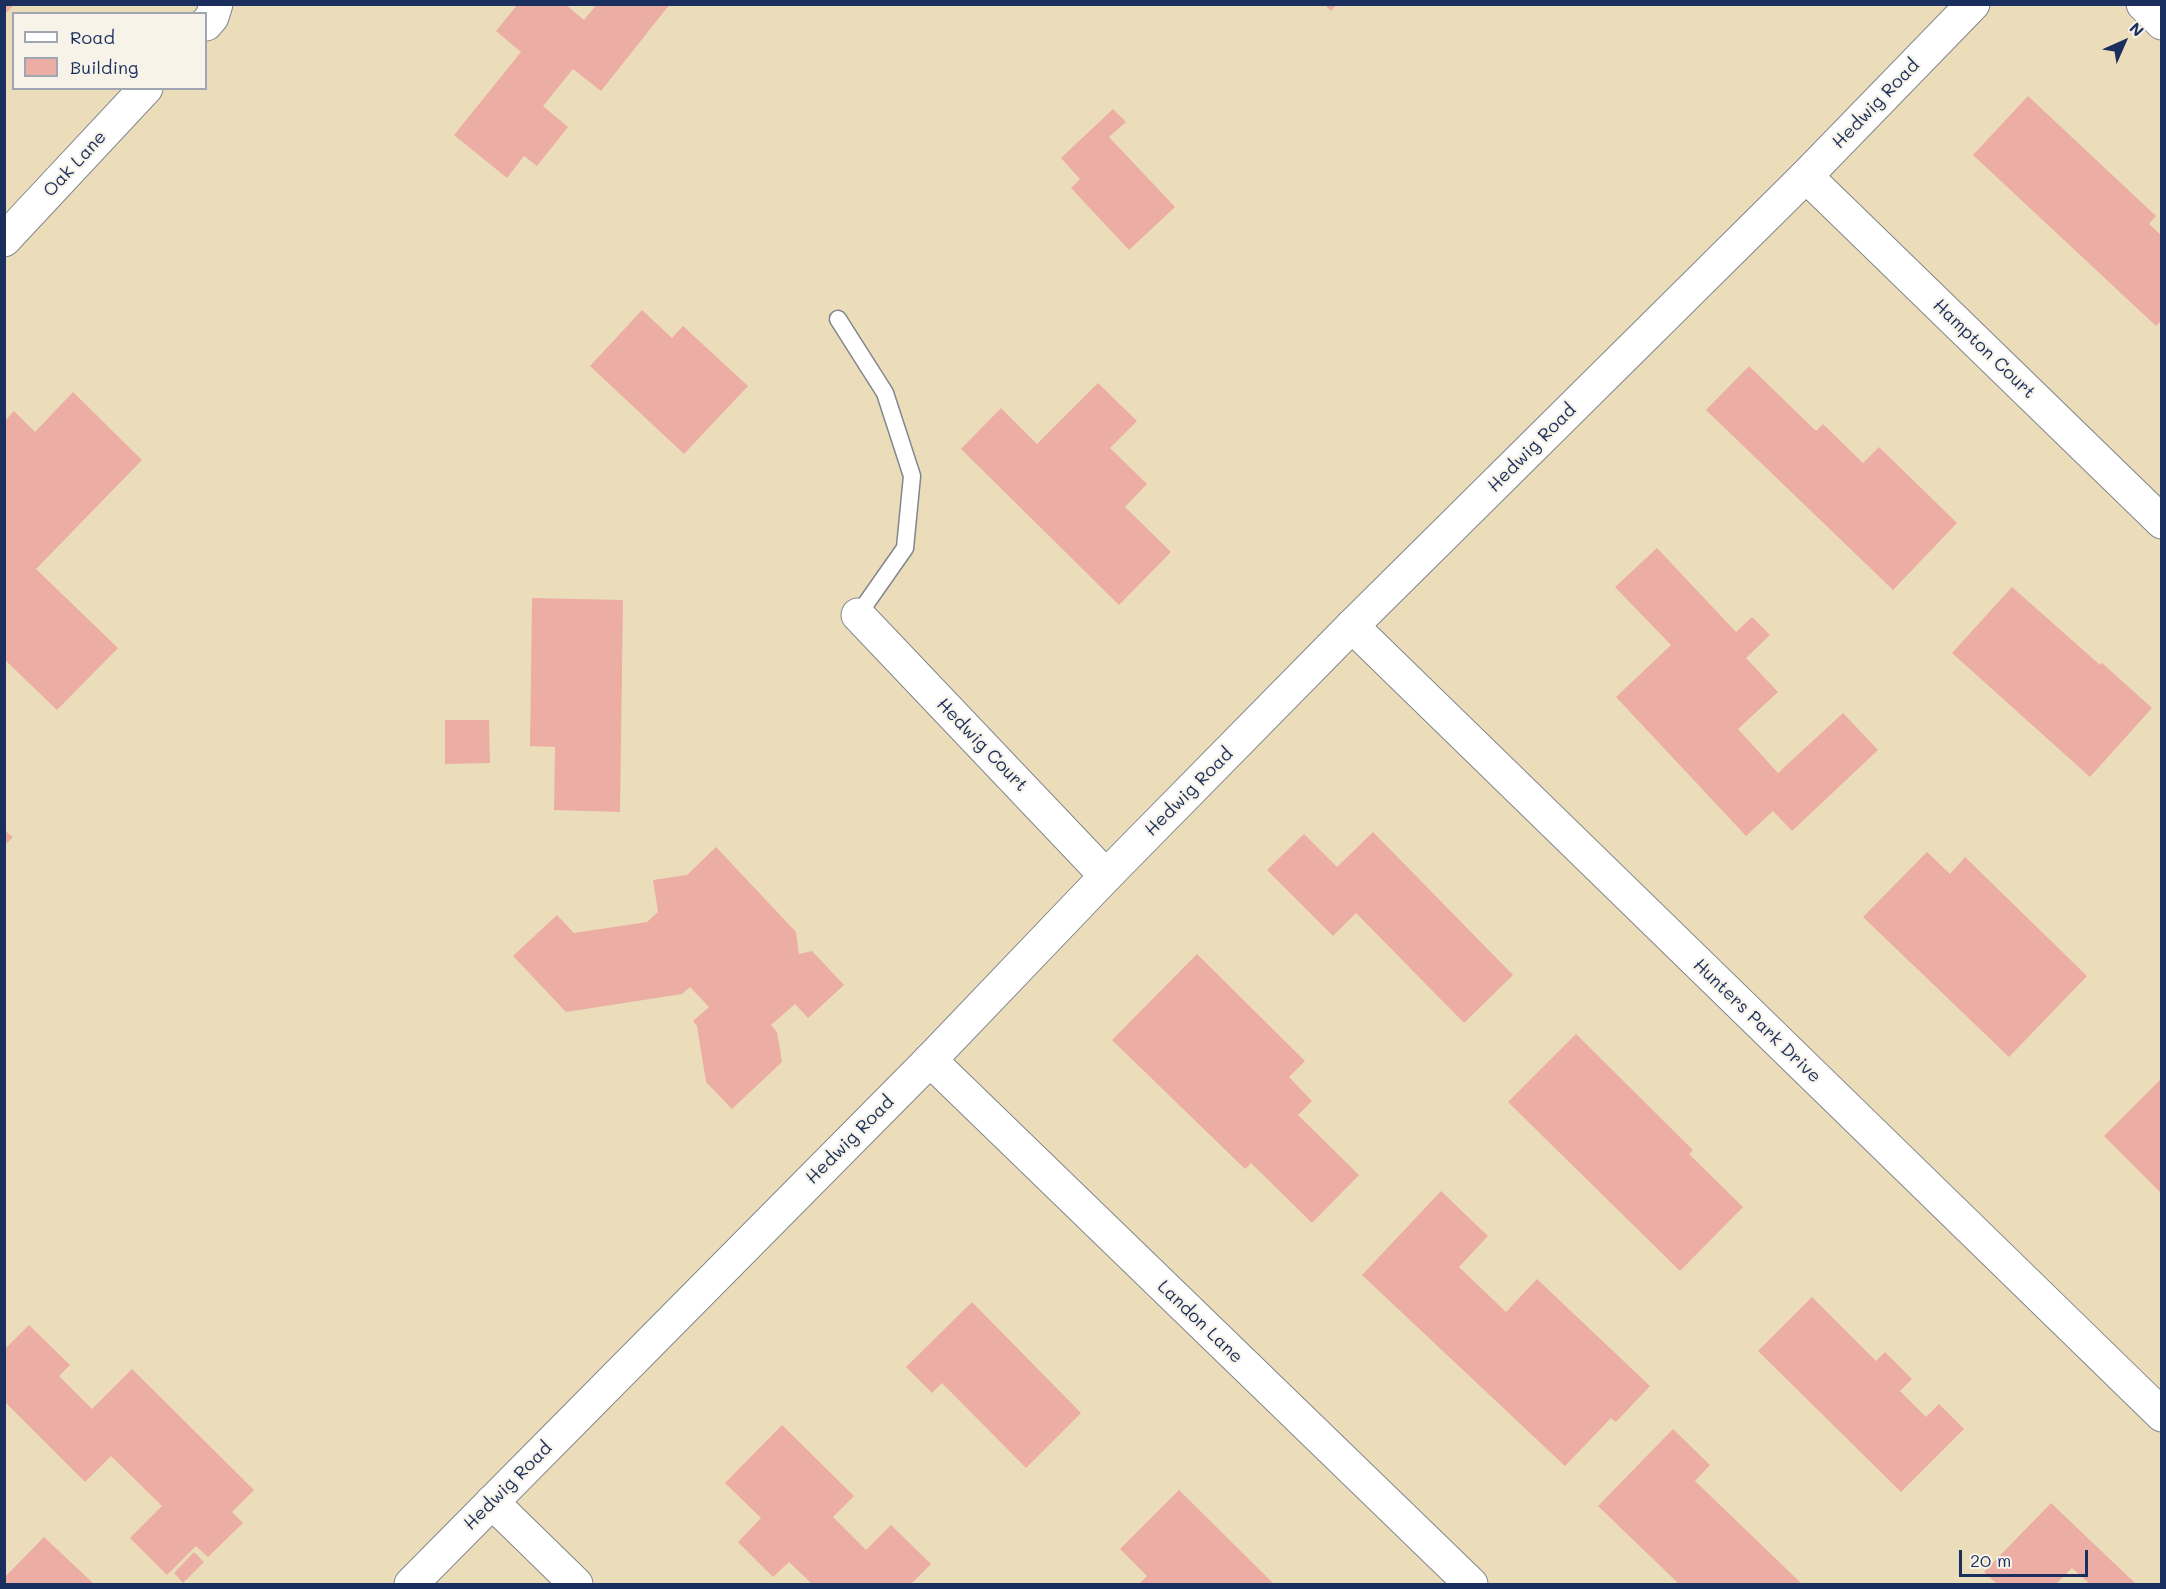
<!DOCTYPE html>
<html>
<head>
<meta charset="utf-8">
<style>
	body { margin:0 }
	#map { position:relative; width:2166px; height:1589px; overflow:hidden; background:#ebddb9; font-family:Mali,sans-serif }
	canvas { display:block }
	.frame { position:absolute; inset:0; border:6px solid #1b2f5e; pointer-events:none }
	.legend { position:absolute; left:12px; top:12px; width:195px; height:78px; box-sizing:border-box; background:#f7f3e8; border:2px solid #9fa5b1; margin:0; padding:8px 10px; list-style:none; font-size:18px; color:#1b2f5e }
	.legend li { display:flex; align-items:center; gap:12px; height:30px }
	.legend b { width:30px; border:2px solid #9fa5b1 }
	.north { position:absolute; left:2094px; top:12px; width:60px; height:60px; -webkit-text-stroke:4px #f7f3e8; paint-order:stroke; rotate:45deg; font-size:16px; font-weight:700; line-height:24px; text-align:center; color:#1b2f5e }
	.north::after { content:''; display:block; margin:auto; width:21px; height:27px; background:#1b2f5e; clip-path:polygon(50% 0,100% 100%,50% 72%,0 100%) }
	.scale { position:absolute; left:1959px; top:1550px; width:129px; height:27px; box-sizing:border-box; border:3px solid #1b2f5e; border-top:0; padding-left:8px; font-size:18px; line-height:21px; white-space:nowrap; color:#1b2f5e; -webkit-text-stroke:4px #f7f3e8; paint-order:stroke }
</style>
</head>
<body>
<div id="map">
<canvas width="2166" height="1589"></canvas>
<div class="frame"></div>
<ul class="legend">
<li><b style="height:8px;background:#fff"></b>Road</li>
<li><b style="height:16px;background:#ecaea4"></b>Building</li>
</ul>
<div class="north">N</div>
<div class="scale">20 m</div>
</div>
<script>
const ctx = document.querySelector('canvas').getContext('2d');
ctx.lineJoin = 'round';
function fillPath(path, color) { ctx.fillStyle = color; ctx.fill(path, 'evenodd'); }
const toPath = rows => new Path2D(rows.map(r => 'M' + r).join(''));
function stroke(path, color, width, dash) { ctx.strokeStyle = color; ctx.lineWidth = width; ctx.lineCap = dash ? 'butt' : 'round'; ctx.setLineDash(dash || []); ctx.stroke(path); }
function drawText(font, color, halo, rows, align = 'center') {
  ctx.font = font + ' Mali,sans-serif'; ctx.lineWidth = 4.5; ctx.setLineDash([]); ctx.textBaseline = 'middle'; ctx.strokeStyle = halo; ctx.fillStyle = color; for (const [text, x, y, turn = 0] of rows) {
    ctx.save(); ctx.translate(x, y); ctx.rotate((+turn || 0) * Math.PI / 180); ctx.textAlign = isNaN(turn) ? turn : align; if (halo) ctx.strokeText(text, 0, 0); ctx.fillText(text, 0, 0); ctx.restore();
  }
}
fillPath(toPath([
	[4,4,15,4,4,15],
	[518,4,565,4,584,20,597,4,670,4,601,91,573,69,543,106,568,127,537,166,524,156,507,178,454,135,521,52,496,31],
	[1324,4,1337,4,1331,11],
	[2028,96,2156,216,2149,224,2162,236,2162,320,2156,326,1973,155],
	[1113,109,1126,122,1109,137,1175,207,1129,250,1071,188,1080,179,1061,158],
	[642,310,672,338,683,326,748,386,684,454,590,366],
	[1749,366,1816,431,1823,424,1863,463,1879,447,1957,523,1893,590,1706,410],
	[1098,383,1137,421,1110,448,1147,484,1125,507,1171,552,1119,605,961,449,1001,408,1037,444],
	[73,392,142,460,36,569,118,648,57,710,4,659,4,422,14,411,35,432],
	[1657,548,1736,632,1752,617,1770,635,1746,658,1778,692,1738,729,1778,773,1843,713,1878,750,1792,831,1773,811,1746,836,1616,697,1671,645,1615,587],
	[2012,587,2100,665,2102,663,2152,708,2090,777,1952,653],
	[532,598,623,600,620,812,554,810,555,747,530,746],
	[445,720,489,720,490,763,445,764],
	[4,830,13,837,4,846],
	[1373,832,1513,975,1464,1023,1356,913,1333,936,1267,870,1304,834,1337,867],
	[716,847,796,932,799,954,812,951,844,985,808,1018,795,1004,771,1025,777,1032,782,1062,732,1109,706,1082,697,1026,693,1021,709,1007,690,987,682,994,566,1012,513,956,557,915,574,933,647,922,658,912,653,880,687,875],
	[1927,852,1950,874,1965,857,2087,976,2009,1057,1863,917],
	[1197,954,1305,1061,1289,1077,1312,1101,1298,1115,1359,1175,1312,1223,1251,1163,1245,1169,1112,1040],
	[1576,1034,1693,1150,1689,1154,1743,1207,1680,1271,1508,1102],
	[2162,1078,2162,1194,2104,1136],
	[1441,1191,1488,1236,1459,1267,1506,1312,1537,1279,1650,1386,1616,1422,1611,1418,1565,1466,1362,1275],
	[1812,1297,1876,1361,1885,1352,1912,1379,1900,1391,1926,1417,1939,1404,1964,1429,1901,1492,1758,1351],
	[972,1302,1081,1413,1026,1468,942,1383,932,1393,906,1367],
	[29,1325,70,1365,59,1376,92,1409,132,1369,254,1490,232,1512,243,1523,208,1557,196,1546,167,1575,130,1538,162,1506,111,1456,85,1482,4,1401,4,1350],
	[782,1425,854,1496,833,1517,866,1550,891,1525,931,1564,911,1584,812,1584,789,1562,773,1577,738,1542,761,1518,725,1483],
	[1673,1429,1710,1465,1695,1481,1802,1584,1679,1584,1598,1506],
	[1179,1490,1274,1584,1139,1584,1147,1576,1120,1549],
	[2051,1503,2136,1584,2086,1584,2088,1582,2072,1568,2056,1584,1997,1584,1984,1572],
	[44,1537,94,1584,4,1584,4,1578],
	[194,1552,204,1562,183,1583,174,1573]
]), '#ecaea4');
const lane = toPath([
	[838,319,885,393,912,476,905,548,858,615]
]);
const street = toPath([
	[2143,4,2162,23],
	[206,24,212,17,216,4],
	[1806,176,2162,522],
	[4,240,146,88],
	[858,615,1106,876],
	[1352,626,2162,1415],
	[930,1060,1471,1584],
	[492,1502,576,1584]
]);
const secondary = toPath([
	[411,1584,930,1060,1106,876,1352,626,1806,176,1973,4]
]);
stroke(lane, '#83868c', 19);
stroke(street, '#83868c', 35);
stroke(secondary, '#83868c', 35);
stroke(lane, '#fff', 16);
stroke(street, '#fff', 33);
stroke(secondary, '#fff', 33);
drawText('18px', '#1b2f5e', '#f7f3e8', [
	["Hedwig Road",1876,104,-46],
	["Oak Lane",75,164,-47],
	["Hampton Court",1984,349,44],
	["Hedwig Road",1532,448,-45],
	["Hedwig Court",982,745,46],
	["Hedwig Road",1189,792,-45],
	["Hunters Park Drive",1757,1021,44],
	["Hedwig Road",850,1140,-45],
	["Landon Lane",1200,1322,44],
	["Hedwig Road",508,1486,-45]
]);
</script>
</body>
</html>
